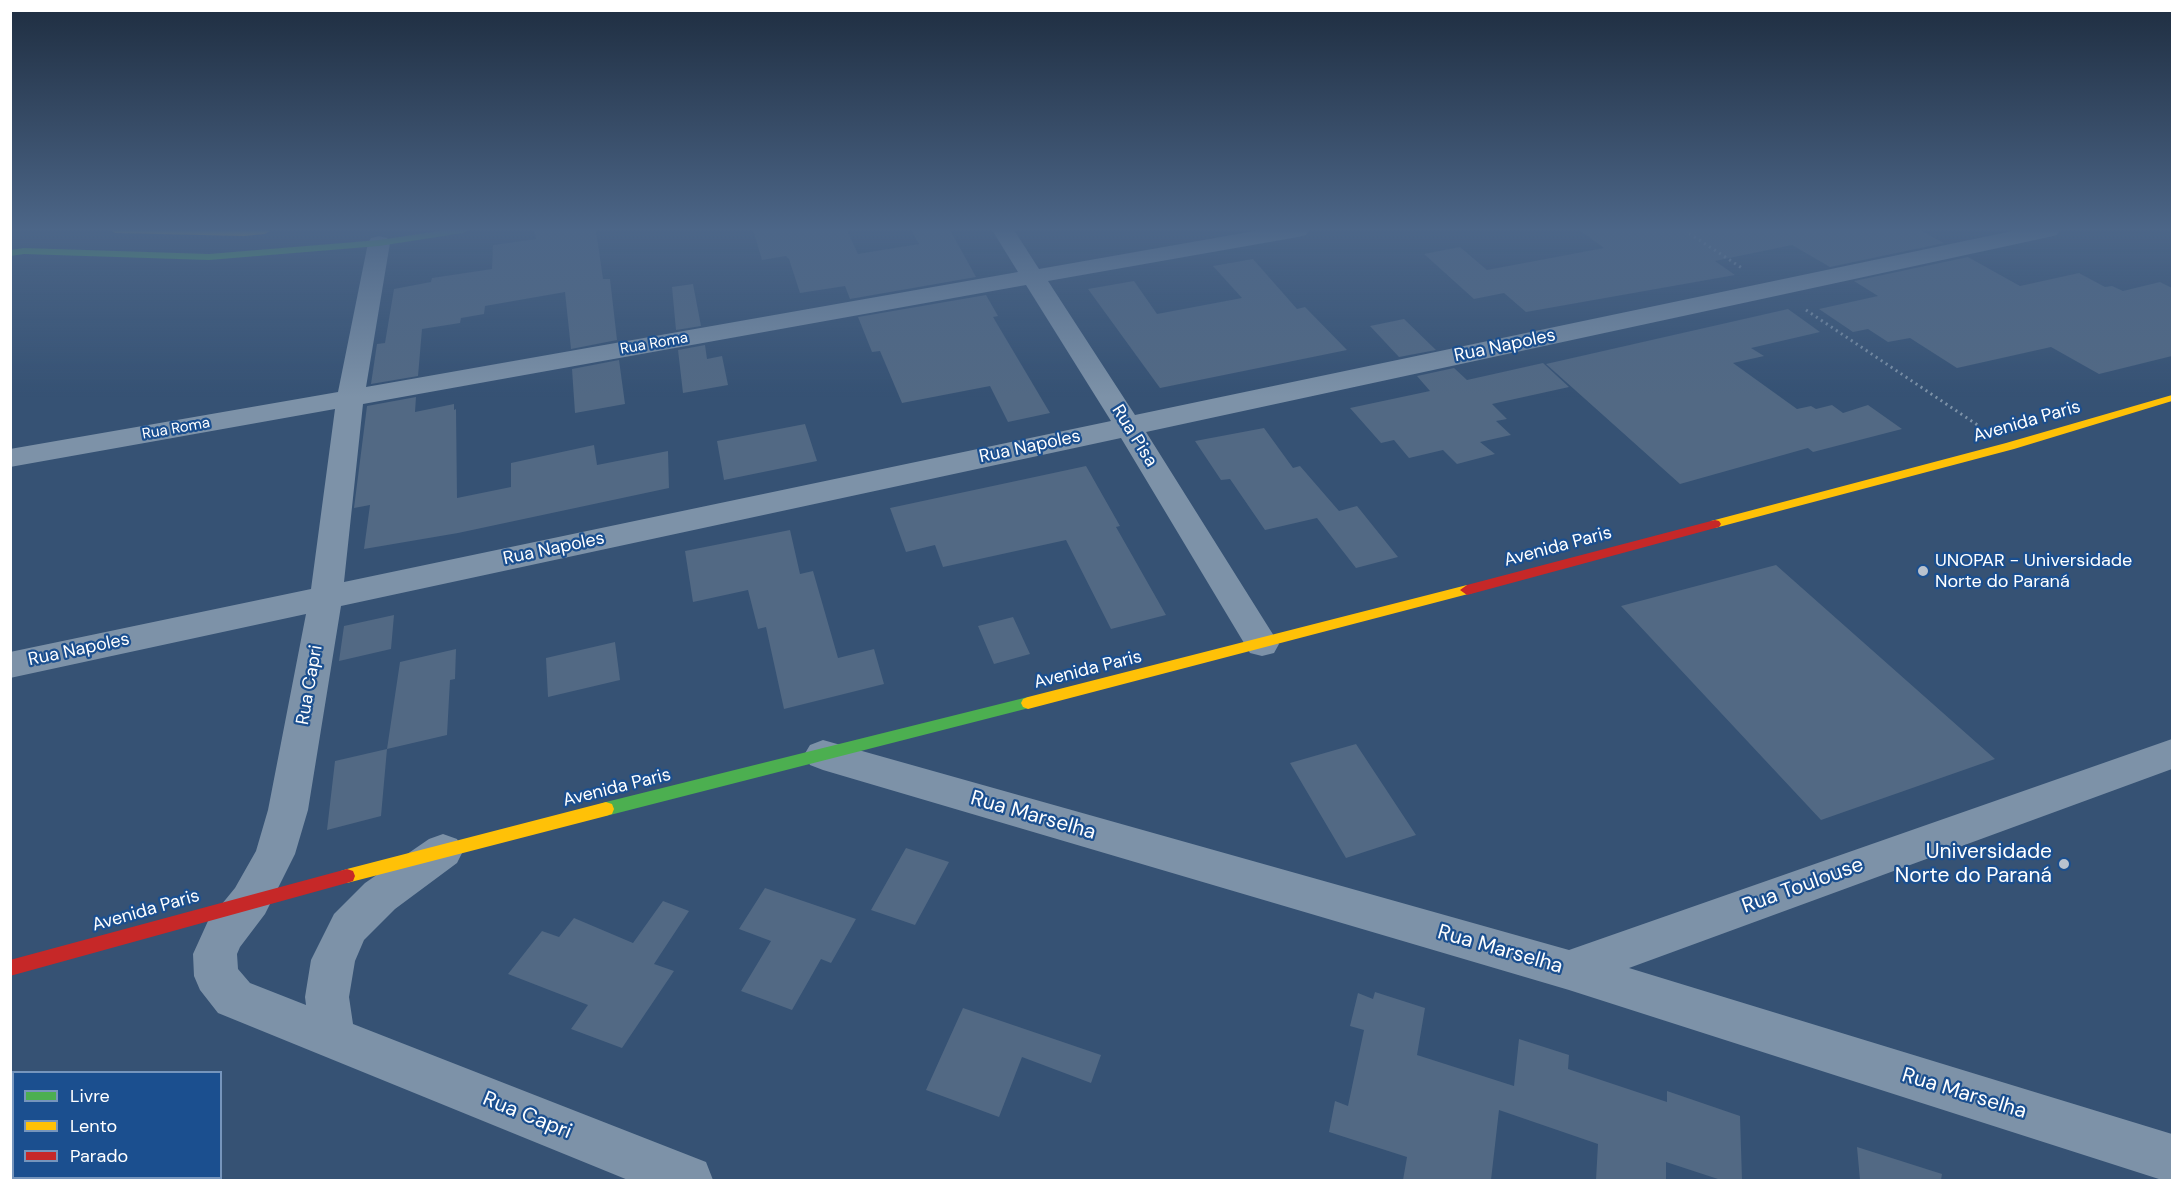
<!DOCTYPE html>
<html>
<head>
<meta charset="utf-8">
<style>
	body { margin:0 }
	#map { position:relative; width:2183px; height:1191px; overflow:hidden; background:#365274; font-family:"DM Sans",sans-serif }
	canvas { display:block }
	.frame { position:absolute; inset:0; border:12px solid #fff; pointer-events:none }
	.legend { position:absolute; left:12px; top:1071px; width:210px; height:108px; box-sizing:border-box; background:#1b4f8f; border:2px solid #7695bc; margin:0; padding:8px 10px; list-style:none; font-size:18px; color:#fff }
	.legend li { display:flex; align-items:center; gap:12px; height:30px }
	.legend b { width:30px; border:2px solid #7695bc }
</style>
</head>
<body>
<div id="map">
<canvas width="2183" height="1191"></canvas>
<div class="frame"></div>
<ul class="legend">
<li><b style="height:8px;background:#4caf50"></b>Livre</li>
<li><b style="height:8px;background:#ffc107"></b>Lento</li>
<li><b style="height:8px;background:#c62828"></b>Parado</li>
</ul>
</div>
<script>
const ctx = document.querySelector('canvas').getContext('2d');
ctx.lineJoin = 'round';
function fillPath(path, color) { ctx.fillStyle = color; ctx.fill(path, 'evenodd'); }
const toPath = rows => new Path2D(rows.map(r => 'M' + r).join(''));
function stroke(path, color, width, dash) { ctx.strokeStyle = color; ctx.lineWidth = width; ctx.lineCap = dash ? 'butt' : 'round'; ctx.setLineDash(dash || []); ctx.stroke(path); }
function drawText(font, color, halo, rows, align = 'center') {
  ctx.font = font + ' "DM Sans",sans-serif'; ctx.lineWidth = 4.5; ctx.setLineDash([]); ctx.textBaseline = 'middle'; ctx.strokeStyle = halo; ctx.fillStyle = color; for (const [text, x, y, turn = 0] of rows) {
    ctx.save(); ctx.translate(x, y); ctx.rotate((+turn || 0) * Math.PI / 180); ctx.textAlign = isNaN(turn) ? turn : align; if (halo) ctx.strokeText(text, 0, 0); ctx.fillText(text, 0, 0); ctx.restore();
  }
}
fillPath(toPath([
	[534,230,596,230,603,279,610,279,617,340,571,349,565,292,485,306,484,314,461,318,460,323,422,329,418,376,371,384,377,344,385,343,394,289,431,282,432,278,492,269,493,245,536,239],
	[753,230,847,230,858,254,919,244,911,230,950,230,976,277,850,299,845,286,800,293,789,259,786,256,762,260],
	[1579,230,1920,230,1944,243,1830,267,1792,245,1715,261,1735,275,1526,312,1504,293,1474,299,1424,254,1460,247,1487,270,1604,248],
	[1968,257,2020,286,2079,273,2105,287,2112,286,2123,291,2160,282,2172,288,2172,356,2099,374,2051,347,1957,368,1910,338,1888,342,1868,329,1853,332,1819,309,1878,296,1854,281],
	[1253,259,1297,309,1305,307,1347,350,1160,388,1088,289,1134,281,1157,314,1242,298,1213,266],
	[693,284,701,326,676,330,672,287],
	[986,295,998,316,993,317,1050,413,1008,422,990,386,902,403,880,351,872,352,858,317],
	[1788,309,1820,332,1751,348,1764,356,1733,363,1797,409,1811,406,1816,409,1832,405,1843,413,1868,405,1902,429,1813,452,1808,448,1680,484,1546,364],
	[1404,319,1436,350,1399,357,1370,326],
	[705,345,707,359,722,356,728,385,683,393,678,350],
	[619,360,625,404,575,413,572,369],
	[1543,363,1569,387,1492,404,1507,419,1496,421,1511,435,1480,442,1495,454,1457,464,1443,450,1409,458,1394,440,1381,443,1350,408,1430,391,1417,376,1454,368,1467,380],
	[416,397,415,412,454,404,454,410,456,409,457,498,511,487,511,463,594,445,597,465,668,451,669,488,458,533,364,549,370,505,354,508,367,406],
	[805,424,817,461,724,480,717,441],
	[1264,428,1293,468,1300,466,1339,511,1357,506,1398,557,1356,568,1317,518,1265,530,1230,479,1221,480,1195,441],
	[1086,466,1120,526,1116,527,1166,615,1111,629,1066,540,943,567,935,545,906,552,890,508],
	[790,530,800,574,813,571,838,658,874,649,884,684,784,709,766,627,758,629,748,590,693,602,685,551],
	[1776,565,1995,759,1821,820,1621,606],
	[394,615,391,649,339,661,344,626],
	[1013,617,1030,654,994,664,978,626],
	[615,642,620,680,548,697,546,658],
	[456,649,455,679,450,680,447,735,387,749,381,816,327,830,335,761,387,749,400,662],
	[1356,744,1416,835,1346,858,1290,763],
	[906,848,949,862,915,925,871,910],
	[765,888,856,919,831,963,821,959,792,1010,741,991,771,941,739,929],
	[663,901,689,911,654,964,674,971,622,1048,571,1029,588,1005,508,974,542,931,559,937,574,918,633,943],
	[1375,992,1425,1008,1417,1055,1514,1086,1519,1039,1569,1055,1568,1069,1667,1102,1667,1091,1740,1116,1742,1180,1721,1180,1666,1162,1666,1180,1596,1180,1598,1144,1499,1110,1491,1180,1403,1180,1407,1157,1329,1132,1335,1101,1348,1106,1364,1030,1350,1026,1358,993,1373,999],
	[963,1008,1101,1055,1091,1083,1022,1057,999,1117,926,1090],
	[1857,1147,1942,1174,1941,1180,1860,1180]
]), '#526984');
stroke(toPath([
	[1684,230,1742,268],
	[1806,310,1979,426]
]), '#7d92a8', 3, [2, 4]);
fillPath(toPath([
	[992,230,1014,230,1039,269,1260,230,1309,230,1306,235,1298,237,1048,281,1135,415,2017,230,2060,230,2057,235,2049,237,1146,432,1279,644,1274,653,1262,656,1250,653,1121,438,341,606,308,810,295,854,265,914,240,947,237,954,238,969,250,983,306,1005,305,997,311,960,334,914,365,883,429,839,443,834,457,839,463,851,457,863,395,909,364,940,355,961,349,997,353,1024,706,1162,713,1180,628,1180,218,1013,200,990,194,976,193,954,208,921,235,888,256,851,268,810,306,614,10,678,10,652,311,589,335,409,10,467,10,449,338,392,368,243,371,238,379,236,387,238,390,243,366,387,1018,272,992,230],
	[1026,285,1111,421,344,582,363,404,1026,285],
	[2172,739,2172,769,1629,968,2172,1134,2172,1180,2162,1180,1569,990,823,770,810,765,804,755,810,745,823,740,1569,950,2172,739]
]), '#7d92a8');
fillPath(toPath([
	[446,230,468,230,463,233,379,246,209,260,24,254,10,256,10,250,24,248,209,254,379,240,446,230],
	[1028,697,1033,699,1035,703,1033,707,606,816,600,814,598,809,600,804,606,802,1028,697]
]), '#4caf50');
fillPath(toPath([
	[110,230,269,230,270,231,265,234,244,236,115,233,110,230],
	[2172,395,2172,401,2014,449,1715,528,1709,524,1711,521,2006,443,2172,395],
	[1467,585,1472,587,1474,590,1472,593,1028,709,1023,707,1021,703,1023,699,1028,697,1467,585],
	[606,802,612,804,614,809,612,814,606,816,347,883,341,881,339,876,341,871,347,869,606,802]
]), '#ffc107');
fillPath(toPath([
	[1715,520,1719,521,1721,524,1719,527,1467,595,1460,590,1467,585,1715,520],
	[347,869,353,871,355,876,353,881,347,883,10,976,10,960,347,869]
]), '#c62828');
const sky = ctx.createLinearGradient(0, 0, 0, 397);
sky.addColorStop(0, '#1e2d40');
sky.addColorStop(0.58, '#4c6688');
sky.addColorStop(1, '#4c668800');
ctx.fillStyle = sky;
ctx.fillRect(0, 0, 2183, 397);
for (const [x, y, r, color] of [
	[1923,571,6,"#b9c2ce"],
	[2064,864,6,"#b9c2ce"]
]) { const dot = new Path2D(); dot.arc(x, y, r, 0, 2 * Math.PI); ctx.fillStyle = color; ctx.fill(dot); stroke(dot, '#1b4f8f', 2); }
drawText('15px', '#fff', '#1b4f8f', [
	["Rua Roma",654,344,-10],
	["Rua Roma",176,429,-10]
]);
drawText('18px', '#fff', '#1b4f8f', [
	["Rua Napoles",1505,346,-12],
	["Avenida Paris",2027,422,-16],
	["Rua Pisa",1134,436,58],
	["Rua Napoles",1030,447,-12],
	["Avenida Paris",1558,547,-15],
	["Rua Napoles",554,549,-12],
	["Rua Napoles",79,650,-12],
	["Avenida Paris",1088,670,-14],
	["Rua Capri",310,685,-80],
	["Avenida Paris",617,788,-14],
	["Avenida Paris",146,911,-16]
]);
drawText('18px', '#fff', '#1b4f8f', [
	["UNOPAR - Universidade",1935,561],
	["Norte do Paraná",1935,582]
], 'left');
drawText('21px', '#fff', '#1b4f8f', [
	["Rua Marselha",1033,816,16],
	["Rua Toulouse",1803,886,-20],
	["Rua Marselha",1500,950,16],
	["Rua Marselha",1964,1094,17],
	["Rua Capri",527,1116,22]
]);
drawText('21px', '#fff', '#1b4f8f', [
	["Universidade",2052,852],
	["Norte do Paraná",2052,876]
], 'right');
</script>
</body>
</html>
